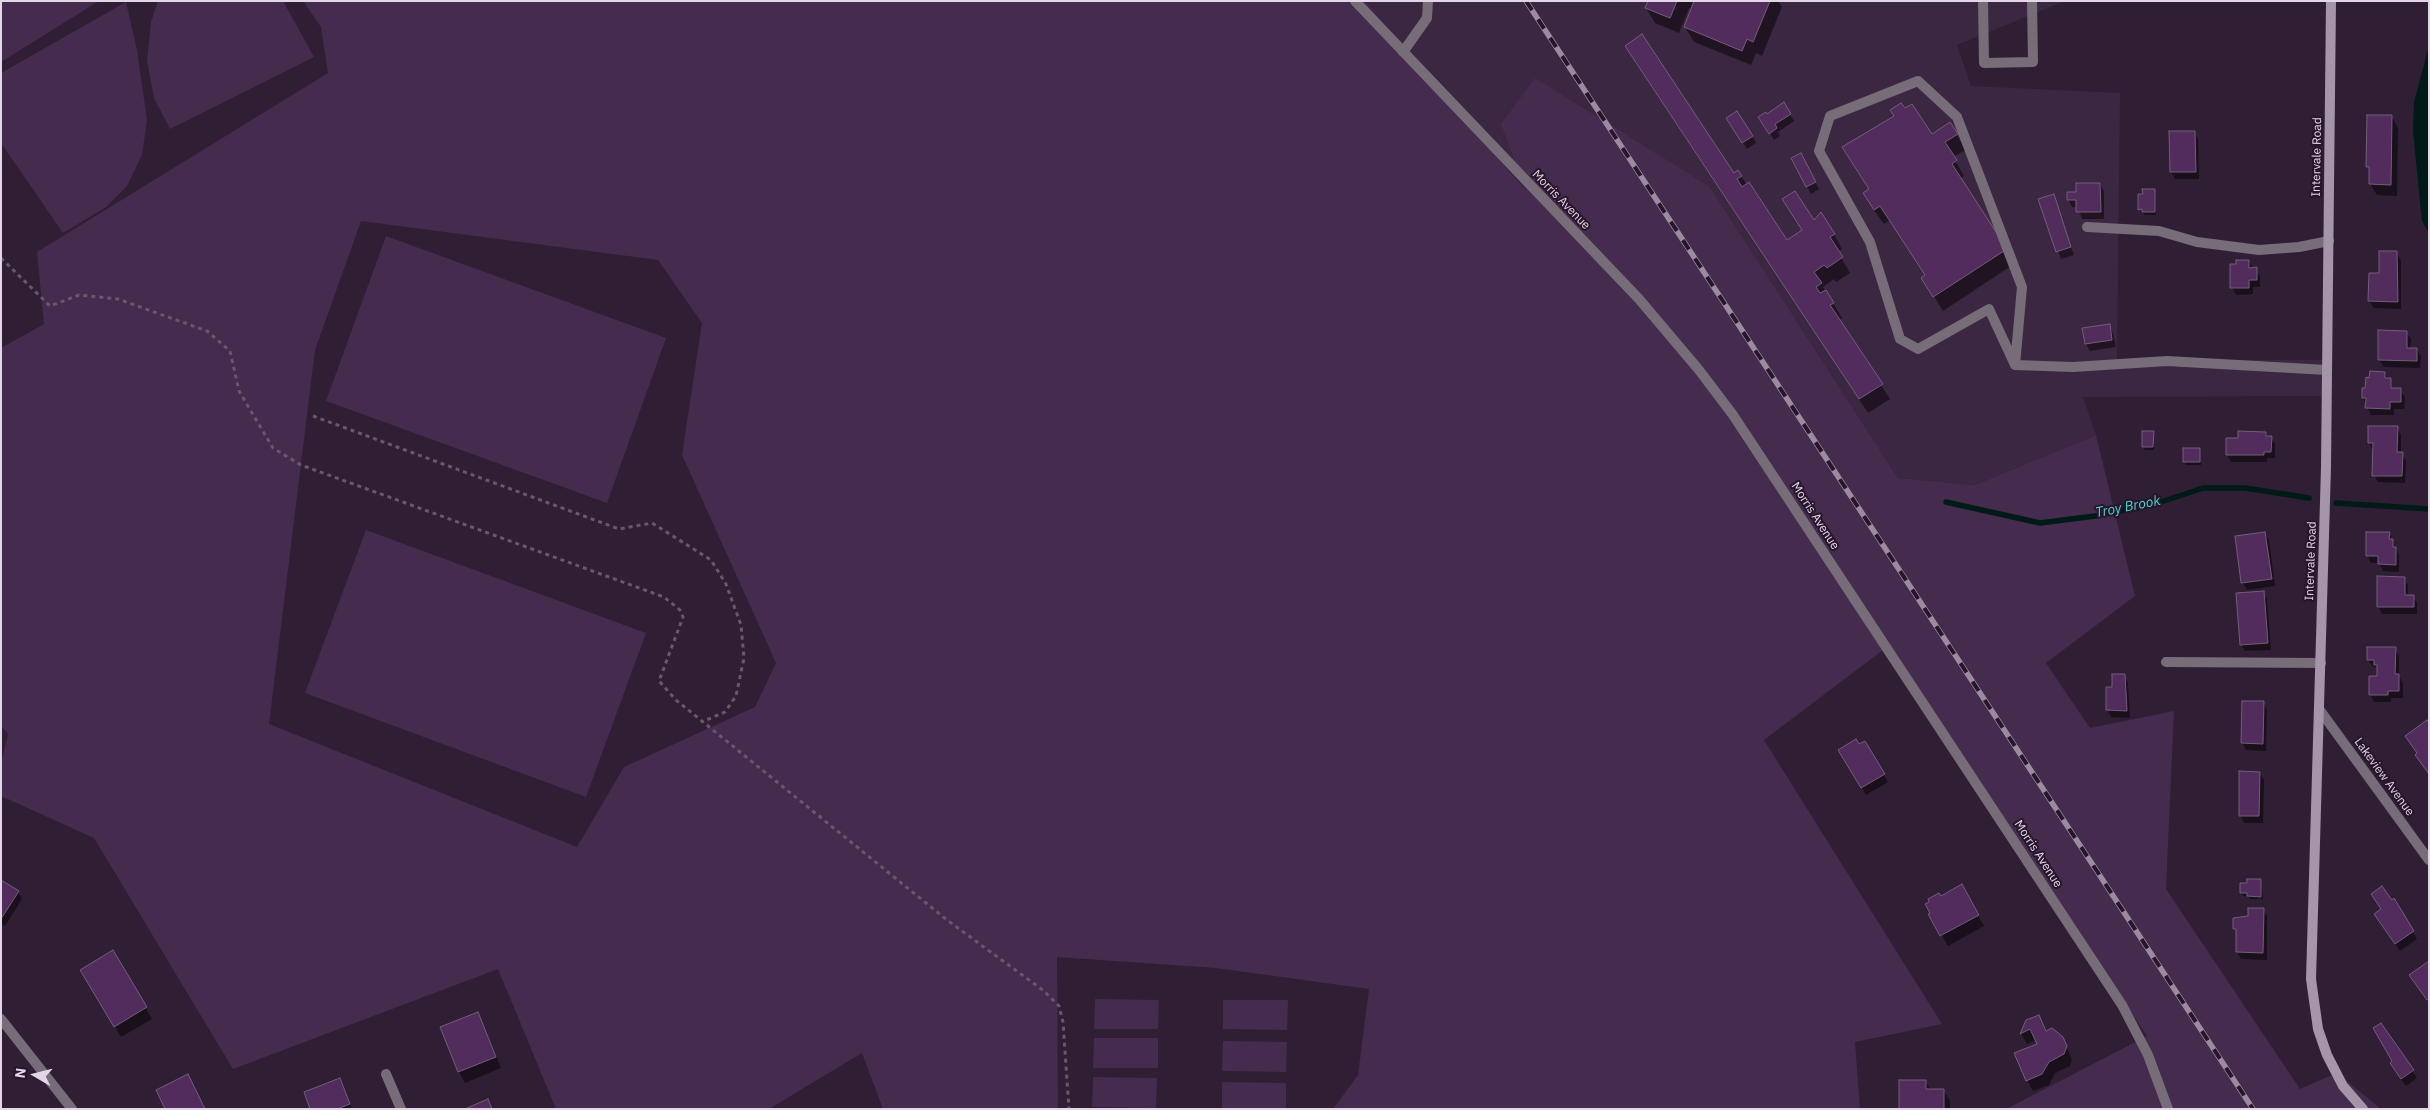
<!DOCTYPE html>
<html>
<head>
<meta charset="utf-8">
<style>
	body { margin:0 }
	#map { position:relative; width:2430px; height:1110px; overflow:hidden; background:#301e35; font-family:"IBM Plex Sans",sans-serif }
	canvas { display:block }
	.frame { position:absolute; inset:0; border:2px solid #e2d7e6; pointer-events:none }
	.north { position:absolute; left:10px; top:1050px; width:50px; height:50px; -webkit-text-stroke:4px #26152b; paint-order:stroke; rotate:278deg; font-size:14px; font-weight:700; line-height:20px; text-align:center; color:#e2d7e6 }
	.north::after { content:''; display:block; margin:auto; width:18px; height:22px; background:#e2d7e6; clip-path:polygon(50% 0,100% 100%,50% 72%,0 100%) }
</style>
</head>
<body>
<div id="map">
<canvas width="2430" height="1110"></canvas>
<div class="frame"></div>
<div class="north">N</div>
</div>
<script>
const ctx = document.querySelector('canvas').getContext('2d');
ctx.lineJoin = 'round';
function fillPath(path, color) { ctx.fillStyle = color; ctx.fill(path, 'evenodd'); }
const toPath = rows => new Path2D(rows.map(r => 'M' + r).join(''));
function stroke(path, color, width, dash) { ctx.strokeStyle = color; ctx.lineWidth = width; ctx.lineCap = dash ? 'butt' : 'round'; ctx.setLineDash(dash || []); ctx.stroke(path); }
function drawText(font, color, halo, rows, align = 'center') {
  ctx.font = font + ' "IBM Plex Sans",sans-serif'; ctx.lineWidth = 4; ctx.setLineDash([]); ctx.textBaseline = 'middle'; ctx.strokeStyle = halo; ctx.fillStyle = color; for (const [text, x, y, turn = 0] of rows) {
    ctx.save(); ctx.translate(x, y); ctx.rotate((+turn || 0) * Math.PI / 180); ctx.textAlign = isNaN(turn) ? turn : align; if (halo) ctx.strokeText(text, 0, 0); ctx.fillText(text, 0, 0); ctx.restore();
  }
}
fillPath(toPath([
	[1365,1,2065,1,1957,45,1971,86,2120,93,2117,360,2326,360,2325,396,2083,397,2096,435,1975,485,1898,478,1710,187,1527,192]
]), '#3c2742');
fillPath(toPath([
	[1,1,99,1,1,62],
	[158,1,283,1,314,57,170,129,154,98,147,61,151,22],
	[303,1,1365,1,1526,191,1501,124,1535,78,1710,187,1898,478,1975,485,2096,435,2135,596,2046,663,2090,728,2174,711,2166,889,2300,1089,2337,1073,2381,1109,2006,1109,2147,1036,1887,647,1764,740,1942,1024,1855,1042,1860,1109,1333,1109,1358,1075,1369,989,1216,968,1057,957,1058,1109,883,1109,862,1053,769,1109,556,1109,498,969,233,1069,94,838,1,796,1,764,8,734,1,726,1,348,44,324,37,252,328,73,321,27],
	[361,221,658,260,702,323,682,455,776,663,755,707,624,767,577,847,269,724,315,350],
	[126,2,137,50,147,120,142,155,127,186,106,207,63,233,1,143,1,73],
	[386,236,666,338,607,503,326,401],
	[366,530,646,633,586,797,305,693],
	[1095,999,1159,1000,1158,1029,1094,1029],
	[1223,1000,1288,1000,1287,1030,1223,1029],
	[1094,1038,1158,1038,1158,1068,1093,1068],
	[1223,1041,1287,1042,1286,1072,1222,1071],
	[1093,1077,1157,1078,1156,1108,1092,1107],
	[1222,1082,1286,1083,1286,1109,1222,1109]
]), '#452b4d');
fillPath(toPath([
	[2429,46,2429,233,2422,221,2413,131,2414,102]
]), '#001a17');
fillPath(toPath([
	[1649,1,1778,1,1782,7,1762,56,1756,53,1751,65,1694,42,1685,27,1692,10,1689,8,1679,33,1655,23,1646,8],
	[1635,61,1733,175,1738,172,1787,242,1814,222,1834,234,1842,249,1838,252,1850,273,1836,282,1834,279,1823,287,1842,318,1839,320,1890,399,1868,413],
	[1784,104,1794,121,1778,132,1780,136,1774,140,1764,124,1767,116],
	[2392,117,2398,128,2397,196,2377,195,2370,184,2371,173,2367,167],
	[1950,124,1966,150,1953,157,1964,176,1960,179,2014,264,1943,311,1932,293,1926,276,1890,220,1884,224,1873,209,1870,190,1843,148,1931,136],
	[1732,126,1752,136,1756,143,1747,149],
	[2194,132,2198,139,2199,179,2175,179,2171,172],
	[1792,159,1804,162,1819,189,1811,194],
	[2100,184,2104,191,2104,219,2082,219,2078,207,2072,207,2068,199],
	[2154,190,2156,215,2145,215,2139,209,2144,195],
	[2053,196,2074,255,2061,259,2040,200],
	[2396,253,2401,260,2401,309,2374,308,2369,301],
	[2248,261,2260,276,2260,287,2253,287,2253,294,2236,295,2232,287],
	[2109,326,2113,333,2116,347,2090,351,2086,344],
	[2380,331,2406,332,2411,339,2410,349,2416,349,2421,356,2420,368,2384,367,2379,360],
	[2385,373,2394,390,2400,390,2405,397,2404,409,2394,409,2394,415,2371,415,2363,398],
	[2397,427,2401,435,2401,453,2406,461,2405,483,2378,482,2374,475,2373,450,2369,443],
	[2153,432,2154,450,2145,450,2143,447],
	[2266,433,2275,444,2275,458,2267,458,2267,462,2231,462,2227,454,2239,440],
	[2199,450,2201,465,2186,465,2184,462],
	[2264,533,2269,540,2275,586,2247,590,2243,583],
	[2389,533,2399,555,2399,572,2383,571,2379,563,2371,563,2367,556],
	[2404,578,2408,585,2408,596,2413,596,2417,603,2417,614,2382,614,2378,606],
	[2263,592,2267,599,2271,650,2245,651,2241,644],
	[2368,648,2395,649,2399,656,2399,676,2403,683,2403,698,2391,698,2391,702,2374,702,2370,695,2378,677,2378,670,2377,667,2373,667,2368,660],
	[2124,675,2128,683,2130,718,2111,717,2107,709,2113,688],
	[2263,702,2267,710,2266,751,2246,750,2242,743],
	[1864,742,1888,782,1866,795,1840,750],
	[2260,773,2264,780,2263,823,2244,823,2240,815],
	[2261,880,2263,899,2250,899,2248,896,2243,896,2241,892],
	[1,882,18,892,22,899,5,926,1,924],
	[1941,897,1968,897,1984,926,1948,946,1930,914],
	[2394,900,2417,939,2400,951,2380,922],
	[2263,909,2267,916,2267,960,2241,959,2237,952,2237,933,2235,928],
	[113,952,152,1019,121,1037,82,970],
	[478,1013,501,1068,465,1083,459,1072],
	[2039,1016,2047,1031,2062,1038,2072,1059,2070,1066,2055,1073,2049,1085,2033,1091,2027,1080,2038,1045,2036,1040,2027,1044,2021,1034,2026,1021],
	[2380,1025,2417,1078,2406,1086,2395,1071],
	[339,1079,352,1109,312,1109],
	[1925,1081,1931,1090,1943,1090,1950,1101,1950,1109,1900,1109]
]), '#0007');
stroke(toPath([
	[1946,502,2040,523,2095,516,2155,504,2203,488,2245,488,2309,498],
	[2336,503,2429,509]
]), '#001a17', 5.5);
const building = toPath([
	[1648,1,1677,1,1670,18,1645,8,1648,1],
	[1694,1,1770,1,1753,42,1747,39,1742,51,1684,27,1694,1],
	[1642,34,1734,173,1738,170,1742,176,1737,179,1742,187,1749,182,1787,240,1802,230,1782,199,1795,191,1814,220,1821,212,1835,234,1830,237,1843,257,1827,268,1824,265,1814,272,1822,283,1816,287,1820,293,1826,290,1834,303,1830,305,1883,384,1859,399,1625,46,1642,34],
	[1784,102,1791,114,1775,124,1777,128,1769,134,1758,117,1766,112,1767,114,1784,102],
	[1901,103,1905,108,1912,104,1932,134,1950,122,1958,134,1945,142,1957,160,1952,164,2007,249,1933,297,1921,278,1925,275,1880,206,1874,210,1863,193,1869,189,1842,147,1894,116,1890,110,1901,103],
	[1737,111,1753,136,1742,143,1726,118,1737,111],
	[2367,115,2392,115,2391,185,2369,184,2369,167,2366,167,2367,115],
	[2169,131,2195,131,2196,172,2170,172,2169,131],
	[1801,153,1816,182,1806,187,1791,158,1801,153],
	[2076,183,2100,183,2101,212,2076,212,2076,200,2067,200,2067,192,2076,192,2076,183],
	[2142,189,2155,189,2155,212,2142,212,2142,209,2138,210,2138,194,2143,194,2142,189],
	[2054,194,2071,247,2056,252,2038,199,2054,194],
	[2379,251,2397,251,2398,302,2368,301,2369,273,2379,273,2379,251],
	[2236,260,2249,260,2249,268,2257,267,2257,280,2249,280,2249,288,2230,288,2230,264,2236,264,2236,260],
	[2110,324,2112,340,2085,344,2082,328,2110,324],
	[2378,330,2407,331,2407,348,2417,348,2417,361,2378,360,2378,330],
	[2370,371,2385,372,2385,378,2391,378,2391,388,2401,388,2401,402,2390,402,2390,409,2365,408,2366,398,2362,398,2362,388,2365,388,2366,377,2369,378,2370,371],
	[2368,426,2398,426,2397,452,2403,452,2402,476,2372,476,2373,443,2368,443,2368,426],
	[2142,431,2154,431,2153,447,2142,447,2142,431],
	[2238,431,2266,432,2266,436,2272,436,2271,452,2264,452,2264,455,2226,455,2226,438,2238,438,2238,431],
	[2183,448,2200,448,2200,462,2183,462,2183,448],
	[2265,532,2272,579,2241,583,2235,536,2265,532],
	[2366,532,2390,532,2389,539,2393,539,2393,547,2396,547,2396,565,2378,564,2378,556,2366,556,2366,532],
	[2377,576,2405,577,2405,595,2414,595,2414,607,2377,607,2377,576],
	[2264,591,2268,643,2240,645,2236,593,2264,591],
	[2367,647,2396,647,2395,674,2399,674,2399,691,2388,691,2388,695,2369,695,2369,676,2377,676,2377,665,2374,665,2374,660,2367,660,2367,647],
	[2112,674,2125,674,2127,711,2106,710,2106,687,2112,687,2112,674],
	[2242,701,2264,701,2263,744,2241,743,2242,701],
	[2427,720,2429,723,2429,774,2415,755,2417,753,2405,736,2427,720],
	[1856,739,1859,744,1865,741,1885,774,1861,788,1838,750,1856,739],
	[2239,771,2260,772,2259,816,2239,816,2239,771],
	[2247,879,2261,879,2261,897,2247,896,2247,893,2240,893,2240,883,2247,883,2247,879],
	[1,880,19,891,1,919,1,880],
	[1962,884,1979,915,1940,936,1928,914,1930,913,1925,904,1929,902,1928,899,1939,893,1941,896,1962,884],
	[2382,886,2392,900,2394,898,2414,931,2395,944,2374,914,2381,909,2371,894,2382,886],
	[2248,908,2264,908,2263,953,2236,952,2236,929,2233,929,2233,918,2248,916,2248,908],
	[113,950,147,1007,114,1027,80,970,113,950],
	[2429,961,2429,999,2427,1000,2409,975,2429,961],
	[478,1012,496,1057,458,1072,440,1027,478,1012],
	[2039,1015,2046,1031,2052,1028,2063,1037,2067,1046,2064,1054,2049,1062,2042,1074,2026,1081,2014,1053,2037,1044,2030,1029,2020,1034,2026,1020,2039,1015],
	[2381,1023,2414,1070,2401,1079,2390,1063,2392,1061,2373,1028,2381,1023],
	[188,1074,205,1109,165,1109,156,1090,188,1074],
	[340,1078,350,1104,337,1109,310,1109,304,1092,340,1078],
	[1899,1080,1926,1080,1926,1089,1944,1089,1944,1109,1899,1109,1899,1080],
	[488,1099,492,1109,468,1109,467,1108,488,1099]
]);
fillPath(building, '#522c5d');
stroke(building, '#725e78', 1);
stroke(toPath([
	[1,258,50,306,79,295,118,299,207,331,230,351,239,391,273,448,301,465,664,597,680,610,683,617,659,681,676,700,947,920,1044,991,1059,1006,1063,1022,1069,1109],
	[313,416,619,529,652,523,711,560,726,584,741,625,744,658,736,696,725,712,704,721]
]), '#68586d', 3, [4, 4]);
stroke(toPath([
	[1983,1,1984,63,2033,62,2032,1],
	[1403,52,1427,18,1428,1],
	[2087,227,2159,231,2197,242,2259,250,2299,247,2329,241],
	[2015,365,2022,287,1957,117,1918,81,1830,116,1819,151,1870,242,1900,339,1918,349,1989,309,2015,365,2073,367],
	[2166,662,2321,663]
]), '#766d79', 10);
stroke(toPath([
	[1355,1,1639,299,1699,370,1733,415,2122,1005,2148,1055,2168,1109],
	[2073,367,2167,361,2327,370],
	[2319,709,2429,860],
	[1,1019,72,1109],
	[386,1074,401,1109]
]), '#766d79', 10);
stroke(toPath([
	[2331,1,2326,467,2311,979,2318,1029,2327,1055,2343,1086,2363,1109]
]), '#a495a9', 10);
const rail = toPath([
	[1526,1,2253,1109]
]);
stroke(rail, '#9a8c9e', 5.5);
stroke(rail, '#26152b', 4, [11]);
drawText('12px', '#e2d7e6', '#26152b', [
	["Intervale Road",2317,157,-89],
	["Morris Avenue",1561,200,46],
	["Morris Avenue",1815,516,57],
	["Intervale Road",2311,561,-88],
	["Lakeview Avenue",2384,777,54],
	["Morris Avenue",2038,854,57]
]);
drawText('italic 14px', '#45d8c9', '#26152b', [
	["Troy Brook",2128,507,-11]
]);
</script>
</body>
</html>
